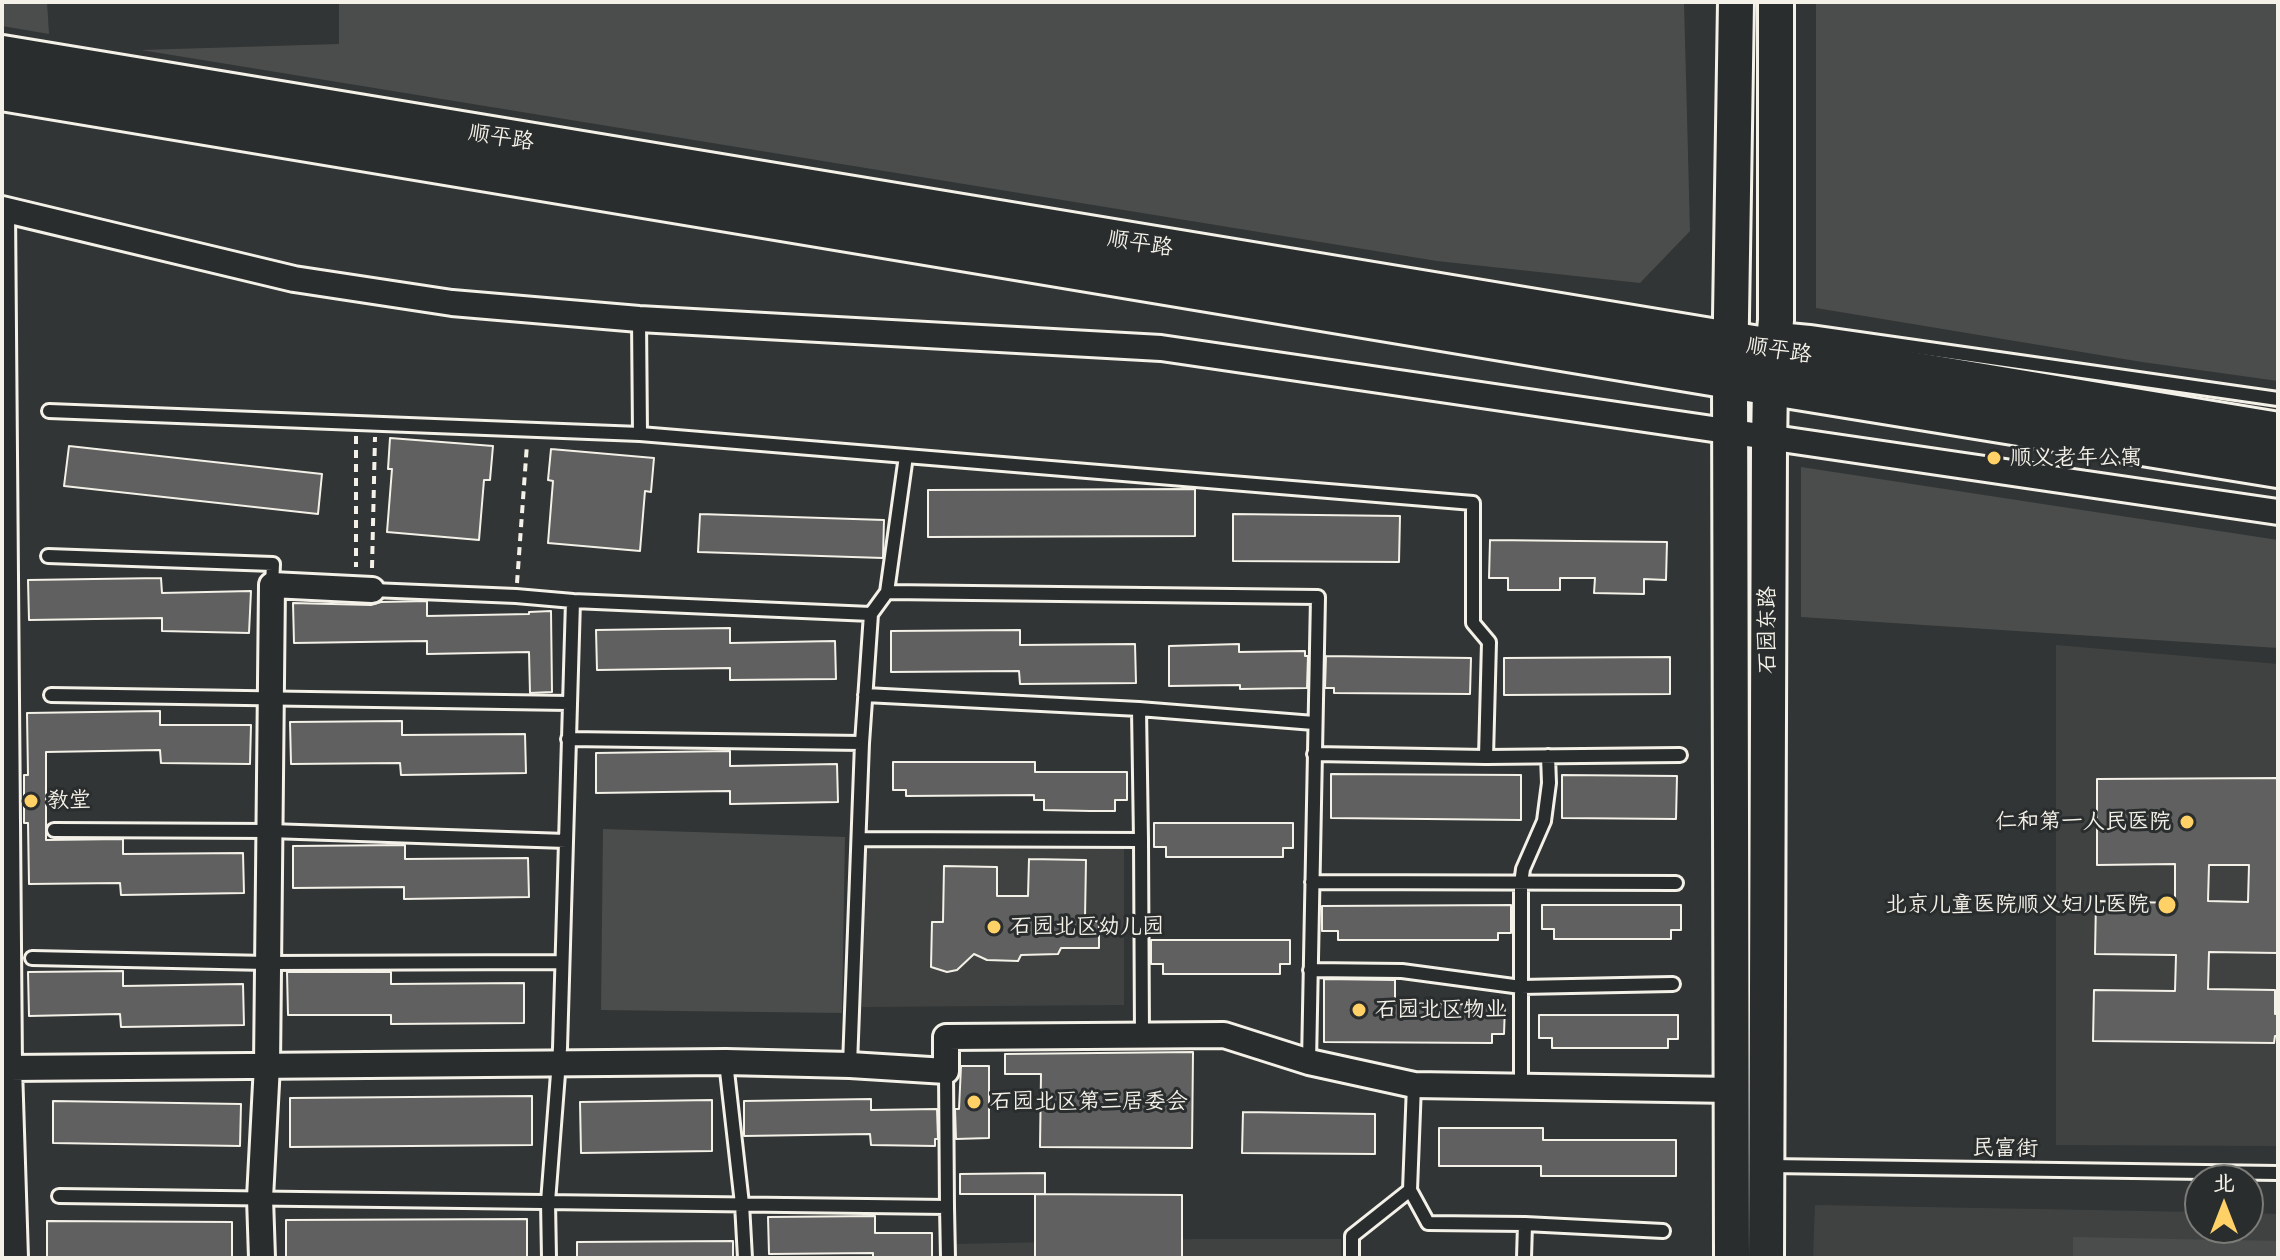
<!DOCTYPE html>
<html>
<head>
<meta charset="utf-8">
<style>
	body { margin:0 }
	#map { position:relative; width:2280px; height:1260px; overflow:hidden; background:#323535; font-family:"Patrick Hand","LXGW WenKai TC",sans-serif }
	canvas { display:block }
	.frame { position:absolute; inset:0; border:4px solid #f4f1e8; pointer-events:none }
	.north { position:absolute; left:2184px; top:1164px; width:80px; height:80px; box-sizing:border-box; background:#2a2d2e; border:2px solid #7b7b78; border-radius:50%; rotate:0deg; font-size:22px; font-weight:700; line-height:32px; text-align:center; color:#f4f1e8 }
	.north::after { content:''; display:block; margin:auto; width:28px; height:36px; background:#ffd166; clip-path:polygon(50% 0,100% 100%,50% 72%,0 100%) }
</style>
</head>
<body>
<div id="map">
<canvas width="2280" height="1260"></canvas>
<div class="frame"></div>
<div class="north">北</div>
</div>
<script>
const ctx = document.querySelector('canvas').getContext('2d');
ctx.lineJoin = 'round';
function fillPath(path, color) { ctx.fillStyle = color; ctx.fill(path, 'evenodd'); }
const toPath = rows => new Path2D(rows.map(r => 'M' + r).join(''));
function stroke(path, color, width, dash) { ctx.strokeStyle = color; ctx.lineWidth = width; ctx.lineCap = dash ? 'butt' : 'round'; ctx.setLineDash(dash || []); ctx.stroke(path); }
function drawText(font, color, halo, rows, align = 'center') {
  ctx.font = font + ' "Patrick Hand","LXGW WenKai TC",sans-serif'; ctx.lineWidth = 6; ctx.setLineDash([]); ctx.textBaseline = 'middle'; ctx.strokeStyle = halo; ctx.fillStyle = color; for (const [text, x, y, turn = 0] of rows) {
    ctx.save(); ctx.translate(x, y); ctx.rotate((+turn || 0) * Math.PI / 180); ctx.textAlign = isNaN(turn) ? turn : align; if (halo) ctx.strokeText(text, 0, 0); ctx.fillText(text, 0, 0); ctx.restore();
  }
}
fillPath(toPath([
	[2056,645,2278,664,2278,1146,2056,1145],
	[867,847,1124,848,1124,1005,862,1007],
	[1815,1205,2200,1212,2200,1228,2248,1228,2248,1213,2278,1214,2278,1258,1813,1258],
	[1197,1239,1341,1239,1341,1258,956,1258,956,1244]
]), '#404242');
fillPath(toPath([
	[2,2,47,2,49,34,2,26],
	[339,2,1684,2,1690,231,1640,283,1437,261,141,50,339,44],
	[1816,2,2278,2,2278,381,2142,362,1816,308],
	[1801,467,2278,540,2278,648,1801,617],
	[603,829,845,837,842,1013,601,1010],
	[2073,1237,2278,1241,2278,1258,2073,1258]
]), '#4b4d4c');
const building = toPath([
	[390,438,493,446,490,480,484,480,479,540,387,532,392,469,388,469,390,438],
	[69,446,322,474,318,514,64,486,69,446],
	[551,449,654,458,651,492,645,491,640,551,548,543,553,481,548,480,551,449],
	[1195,489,1195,536,928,537,928,490,1195,489],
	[700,514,884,520,883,558,698,552,700,514],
	[1233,514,1400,516,1399,562,1233,561,1233,514],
	[1490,540,1667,542,1666,580,1644,579,1644,594,1594,593,1595,578,1560,578,1560,590,1508,590,1508,578,1489,578,1490,540],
	[161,578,162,593,251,591,249,633,162,631,162,618,29,620,28,580,161,578],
	[427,601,427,616,529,614,529,612,551,611,552,692,530,693,529,652,427,654,427,641,294,643,293,603,371,605,381,602,427,601],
	[730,628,730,643,835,641,836,679,730,680,730,668,597,670,596,630,730,628],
	[1020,630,1020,645,1135,644,1136,683,1020,684,1019,671,891,672,891,631,1020,630],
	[1239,644,1239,652,1305,651,1305,656,1308,656,1307,688,1240,689,1240,685,1169,686,1169,646,1239,644],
	[1326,656,1471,658,1470,694,1334,693,1334,688,1325,688,1326,656],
	[1670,657,1670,694,1504,695,1504,658,1670,657],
	[160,711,160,725,251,725,250,764,161,763,160,750,46,752,46,840,123,839,123,854,243,853,244,893,121,895,120,883,29,884,28,823,24,823,24,775,28,775,27,713,160,711],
	[402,721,402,735,525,734,526,773,401,775,400,763,291,764,290,722,402,721],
	[730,751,730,766,837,764,838,802,730,804,730,791,596,793,596,753,730,751],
	[893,762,1035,762,1035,772,1127,772,1127,800,1115,800,1115,811,1090,811,1044,810,1044,800,1034,800,1034,795,906,796,906,790,893,790,893,762],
	[1331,774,1521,775,1521,820,1331,818,1331,774],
	[1562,775,1677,776,1676,819,1562,818,1562,775],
	[2278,778,2278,953,2209,952,2208,989,2275,990,2275,1014,2278,1014,2278,1036,2275,1036,2274,1043,2093,1041,2094,990,2175,991,2176,955,2095,954,2096,901,2175,903,2175,864,2097,865,2097,779,2278,778],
	[2209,865,2249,865,2248,902,2208,901,2209,865],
	[1154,823,1293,823,1293,848,1283,848,1283,857,1166,857,1166,847,1154,847,1154,823],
	[405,845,405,859,528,858,529,897,404,899,404,887,293,888,293,846,405,845],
	[1029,859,1086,860,1085,918,1099,922,1099,948,1061,948,1058,954,1021,955,1018,961,987,960,974,954,957,970,947,972,931,967,932,922,943,922,944,866,997,867,997,896,1028,896,1029,859],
	[1511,905,1511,933,1498,933,1498,940,1338,940,1338,931,1322,931,1322,906,1511,905],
	[1542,905,1681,905,1681,930,1671,930,1671,939,1554,939,1554,929,1542,929,1542,905],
	[1151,940,1290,940,1290,964,1280,964,1280,974,1163,974,1163,964,1151,964,1151,940],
	[123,971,123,986,243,984,244,1025,121,1027,120,1014,29,1016,28,972,123,971],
	[287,972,391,972,391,984,524,983,524,1023,391,1024,391,1015,288,1015,287,972],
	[1324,979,1395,980,1395,1003,1505,1005,1504,1034,1492,1034,1492,1043,1324,1042,1324,979],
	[1539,1015,1678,1015,1678,1039,1668,1039,1668,1048,1552,1048,1552,1038,1539,1038,1539,1015],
	[1193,1052,1192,1148,1040,1147,1041,1074,1005,1074,1005,1054,1193,1052],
	[961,1066,989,1066,989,1138,956,1139,955,1109,959,1109,961,1066],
	[532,1096,532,1145,290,1147,290,1098,532,1096],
	[871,1099,871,1110,937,1109,938,1139,935,1139,935,1146,871,1145,870,1134,744,1136,744,1101,871,1099],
	[712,1100,712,1151,581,1153,580,1102,712,1100],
	[53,1101,241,1104,240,1146,53,1143,53,1101],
	[1243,1112,1375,1114,1375,1154,1242,1153,1243,1112],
	[1439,1128,1543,1128,1543,1140,1676,1140,1676,1176,1541,1176,1541,1166,1439,1166,1439,1128],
	[1045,1173,1045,1194,960,1194,960,1174,1045,1173],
	[1035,1194,1182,1195,1182,1258,1035,1258,1035,1194],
	[875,1216,875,1233,932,1233,932,1258,873,1258,873,1253,769,1254,768,1217,875,1216],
	[527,1219,527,1257,286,1258,286,1220,527,1219],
	[47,1221,232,1222,232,1258,47,1258,47,1221],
	[733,1241,733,1258,577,1258,577,1242,733,1241]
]);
fillPath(building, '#5f605f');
stroke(building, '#f4f1e8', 2);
const lane = toPath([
	[639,319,640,434,906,456,887,592,871,614,862,743,850,1065],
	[1778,329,1810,332,2278,399],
	[49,411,640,434],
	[906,456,1473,503,1473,623,1489,642,1486,757],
	[48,556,273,564,272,585],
	[372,590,516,596,573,601,560,1048,548,1202,549,1258],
	[887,592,1318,597,1309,1062],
	[573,601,871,614],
	[51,695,569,703],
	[865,695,1139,709,1314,723],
	[568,739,862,743],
	[1314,754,1486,757,1680,755],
	[54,830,270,831,566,841],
	[859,839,1141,840,1139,709],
	[1141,840,1142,1036],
	[1312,882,1676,883],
	[32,958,267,963,562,962],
	[1310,970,1402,971,1521,987,1673,984],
	[726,1062,742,1204,745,1258],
	[946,1071,947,1207],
	[1414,1085,1410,1190,1428,1223,1525,1224,1663,1231],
	[1521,1087,1521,884,1523,869,1544,821,1549,783,1548,756],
	[1769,1166,2278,1173],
	[59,1196,947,1207,948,1258],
	[1352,1258,1352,1236,1410,1190],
	[1524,1258,1525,1224]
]);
const street = toPath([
	[9,1068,726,1062,850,1065,946,1071,946,1037,1224,1035,1309,1062,1414,1085,1733,1090],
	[15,1258,9,1068,2,209,294,279,452,303,639,319,1161,348,2278,512],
	[262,1258,260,1198,267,1065,272,585,372,590]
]);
const secondary = toPath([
	[1732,1258,1730,379,1736,2],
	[1766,1258,1769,447,1770,386,1776,320,1776,2]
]);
const primary = toPath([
	[2,55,2278,432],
	[2,91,1730,379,2278,468]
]);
stroke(lane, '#f4f1e8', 18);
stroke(street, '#f4f1e8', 30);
stroke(secondary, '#f4f1e8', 40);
stroke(primary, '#f4f1e8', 44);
stroke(toPath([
	[356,436,356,567],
	[372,568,375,437],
	[517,583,527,444]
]), '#f4f1e8', 4, [8, 6]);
stroke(lane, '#2a2d2e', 12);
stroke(street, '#2a2d2e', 24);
stroke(secondary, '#2a2d2e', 34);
stroke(primary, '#2a2d2e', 38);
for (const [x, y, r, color] of [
	[1994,458,8,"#ffd166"],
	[31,801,8,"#ffd166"],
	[2187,822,8,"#ffd166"],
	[2167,905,10,"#ffd166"],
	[994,927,8,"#ffd166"],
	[1359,1010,8,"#ffd166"],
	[974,1102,8,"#ffd166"]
]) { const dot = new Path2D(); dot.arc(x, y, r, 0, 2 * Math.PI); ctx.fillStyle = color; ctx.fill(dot); stroke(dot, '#2a2d2e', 3); }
drawText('22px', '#f4f1e8', '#2a2d2e', [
	["顺平路",501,138,9],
	["顺平路",1140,244,9],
	["顺平路",1779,351,9],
	["石园东路",1768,630,-90],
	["民富街",2005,1149,1]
]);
drawText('22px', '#f4f1e8', '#2a2d2e', [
	["顺义老年公寓",2010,458],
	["教堂",47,801],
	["仁和第一人民医院",2171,822,"right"],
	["北京儿童医院顺义妇儿医院",2149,905,"right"],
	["石园北区幼儿园",1010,927],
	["石园北区物业",1375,1010],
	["石园北区第三居委会",990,1102]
], 'left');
</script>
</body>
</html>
